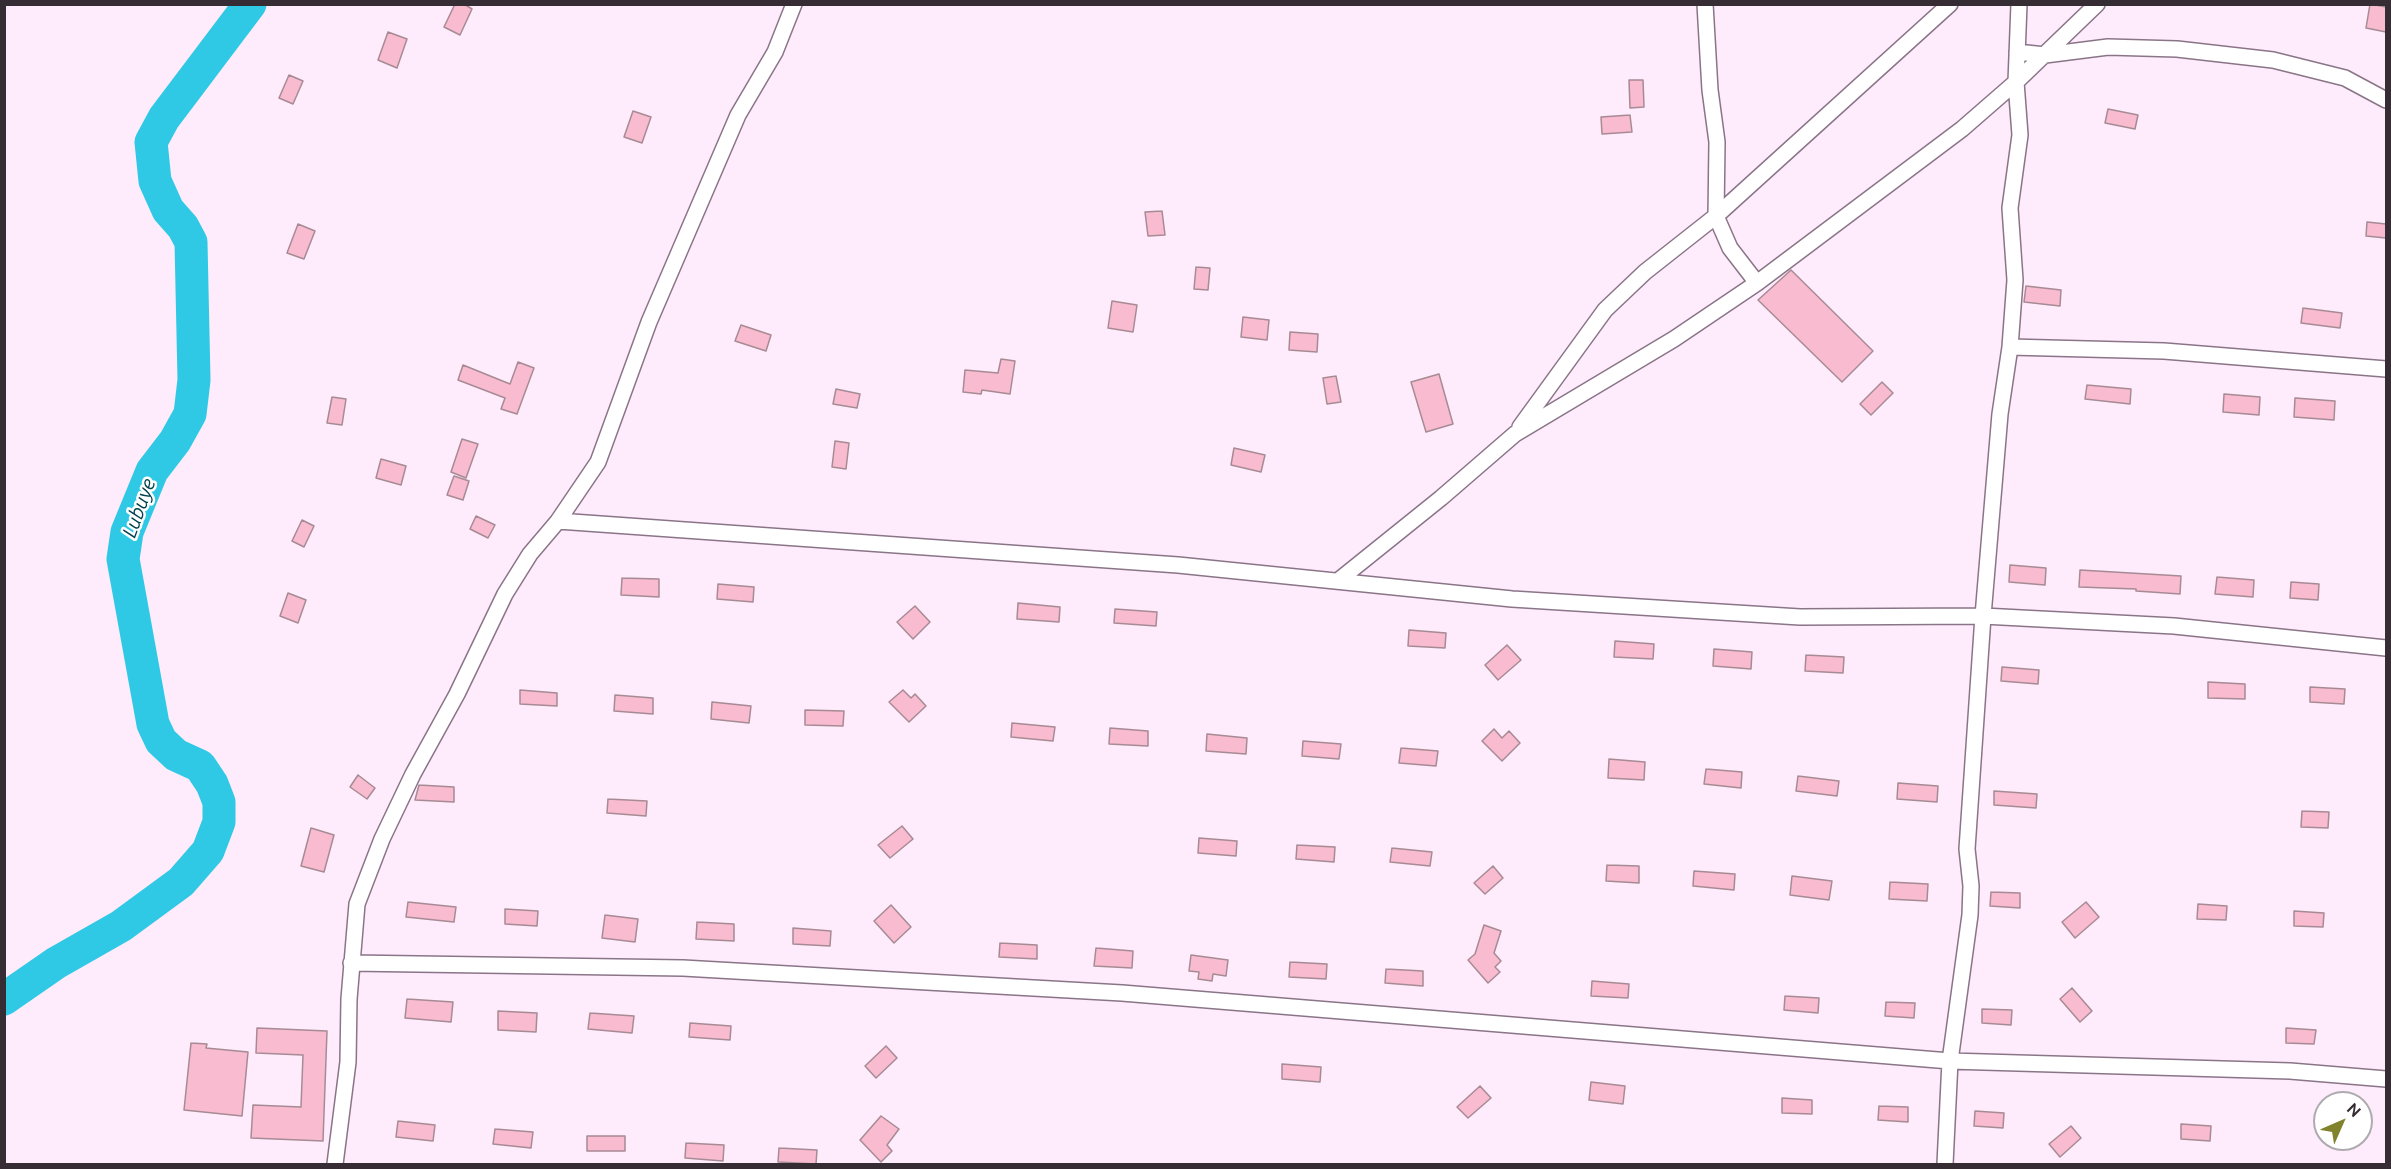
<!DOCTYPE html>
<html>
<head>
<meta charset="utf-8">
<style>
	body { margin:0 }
	#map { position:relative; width:2391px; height:1169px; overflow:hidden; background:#feebfc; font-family:Ubuntu,sans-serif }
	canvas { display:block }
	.frame { position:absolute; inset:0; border:6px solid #352c34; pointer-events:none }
	.north { position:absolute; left:2313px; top:1091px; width:60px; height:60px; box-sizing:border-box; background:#fff; border:2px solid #aeabae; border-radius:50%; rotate:45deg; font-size:16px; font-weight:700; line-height:24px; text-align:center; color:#352c34 }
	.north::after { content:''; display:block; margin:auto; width:21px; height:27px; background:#81822c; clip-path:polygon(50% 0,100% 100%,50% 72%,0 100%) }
</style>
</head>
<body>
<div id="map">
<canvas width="2391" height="1169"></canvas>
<div class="frame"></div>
<div class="north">N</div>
</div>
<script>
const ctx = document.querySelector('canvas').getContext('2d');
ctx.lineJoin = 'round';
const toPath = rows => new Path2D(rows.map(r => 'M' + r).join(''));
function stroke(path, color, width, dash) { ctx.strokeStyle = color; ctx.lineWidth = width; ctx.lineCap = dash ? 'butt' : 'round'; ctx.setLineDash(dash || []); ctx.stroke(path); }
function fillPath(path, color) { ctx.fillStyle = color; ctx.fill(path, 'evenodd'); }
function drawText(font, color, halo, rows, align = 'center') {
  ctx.font = font + ' Ubuntu,sans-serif'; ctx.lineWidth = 5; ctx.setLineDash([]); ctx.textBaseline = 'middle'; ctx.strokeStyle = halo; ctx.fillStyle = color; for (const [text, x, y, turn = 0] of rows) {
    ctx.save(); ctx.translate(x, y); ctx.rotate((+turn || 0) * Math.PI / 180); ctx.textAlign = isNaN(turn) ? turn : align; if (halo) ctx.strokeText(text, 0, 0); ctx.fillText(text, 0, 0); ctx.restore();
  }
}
stroke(toPath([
	[4,999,56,963,121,926,181,882,208,851,219,822,219,802,212,784,200,766,176,755,161,741,153,724,123,559,127,532,152,471,175,441,190,414,194,380,191,242,183,227,168,210,155,181,151,142,164,118,250,4]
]), '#2fc9e5', 33);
const building = toPath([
	[455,4,464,4,472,9,460,35,444,27,455,4],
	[2370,4,2386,7,2386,32,2366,28,2370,4],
	[388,32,407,39,397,68,378,60,388,32],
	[289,75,303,81,293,104,279,98,289,75],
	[1629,80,1643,80,1644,107,1630,108,1629,80],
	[2108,109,2138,115,2135,129,2105,123,2108,109],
	[633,111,651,117,642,143,624,137,633,111],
	[1630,115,1632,132,1602,134,1601,117,1630,115],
	[1162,211,1165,235,1148,236,1145,212,1162,211],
	[2367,222,2386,224,2386,238,2366,236,2367,222],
	[298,224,315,231,304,259,287,253,298,224],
	[1196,267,1210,268,1208,290,1194,289,1196,267],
	[1791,270,1873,351,1842,382,1758,300,1791,270],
	[2026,286,2061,290,2060,306,2024,302,2026,286],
	[1112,301,1137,305,1133,332,1108,328,1112,301],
	[2303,308,2342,313,2340,328,2301,323,2303,308],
	[1243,317,1269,320,1267,340,1241,337,1243,317],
	[741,325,771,335,766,351,735,341,741,325],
	[1290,332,1318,334,1317,352,1289,350,1290,332],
	[1001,359,1015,361,1010,394,982,390,981,394,963,392,965,370,998,373,1001,359],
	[518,362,534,368,517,414,501,409,505,398,458,380,463,365,510,384,518,362],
	[1439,374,1453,424,1426,432,1411,382,1439,374],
	[1336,376,1341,402,1327,404,1323,378,1336,376],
	[1882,382,1893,393,1871,415,1860,404,1882,382],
	[2087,385,2131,389,2130,404,2085,399,2087,385],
	[836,389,860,394,857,408,833,404,836,389],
	[2224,394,2260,397,2259,415,2223,412,2224,394],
	[332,397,346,399,342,425,327,423,332,397],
	[2295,398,2335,401,2334,420,2294,417,2295,398],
	[462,439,478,444,466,478,451,472,462,439],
	[835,441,849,443,846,469,832,467,835,441],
	[1234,448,1265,455,1261,472,1231,465,1234,448],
	[381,459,406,466,401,485,376,478,381,459],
	[454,476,469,481,463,500,447,495,454,476],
	[476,516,495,525,488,538,470,529,476,516],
	[302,520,314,526,304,547,292,541,302,520],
	[2010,565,2046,568,2045,585,2009,582,2010,565],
	[2080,570,2181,576,2180,594,2136,591,2136,589,2079,587,2080,570],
	[2217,577,2254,580,2253,597,2215,594,2217,577],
	[622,578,659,579,659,597,621,595,622,578],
	[2291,582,2319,584,2318,600,2290,598,2291,582],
	[718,584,754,587,753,602,717,599,718,584],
	[288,593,306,600,298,623,280,616,288,593],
	[1018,603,1060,607,1059,622,1017,619,1018,603],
	[915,606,930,622,913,639,897,622,915,606],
	[1115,609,1157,612,1156,626,1114,623,1115,609],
	[1409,630,1446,633,1445,648,1408,646,1409,630],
	[1615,641,1654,644,1653,659,1614,657,1615,641],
	[1507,645,1521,660,1498,680,1485,665,1507,645],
	[1714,649,1752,652,1751,669,1713,666,1714,649],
	[1806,655,1844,657,1843,673,1805,671,1806,655],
	[2002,667,2039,670,2038,684,2001,681,2002,667],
	[2208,682,2245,684,2245,699,2208,698,2208,682],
	[2310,687,2345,689,2344,704,2310,702,2310,687],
	[520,690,557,693,557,706,520,704,520,690],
	[903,690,911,698,915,694,926,706,909,722,889,702,903,690],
	[615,695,653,698,653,714,614,711,615,695],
	[712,702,751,706,749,723,711,719,712,702],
	[805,710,844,711,843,726,805,725,805,710],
	[1012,723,1055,727,1053,741,1011,737,1012,723],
	[1110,728,1148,731,1148,746,1109,744,1110,728],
	[1494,729,1502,738,1509,731,1520,743,1502,761,1482,741,1494,729],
	[1207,734,1247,738,1246,754,1206,751,1207,734],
	[1303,741,1341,744,1339,759,1302,756,1303,741],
	[1401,748,1438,751,1436,766,1399,763,1401,748],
	[1609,759,1645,762,1644,780,1608,778,1609,759],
	[1706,769,1742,772,1741,788,1704,784,1706,769],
	[358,775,375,788,367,799,350,787,358,775],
	[1798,776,1839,781,1837,796,1796,791,1798,776],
	[1898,783,1938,786,1937,802,1897,799,1898,783],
	[419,785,454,787,454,802,415,800,419,785],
	[1994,791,2037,794,2036,808,1994,805,1994,791],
	[608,799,647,801,646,816,607,813,608,799],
	[2302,811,2329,812,2328,828,2301,827,2302,811],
	[902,826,913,839,890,858,878,845,902,826],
	[311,828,334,835,324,872,301,866,311,828],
	[1199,838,1237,841,1236,856,1198,853,1199,838],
	[1297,845,1335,847,1334,862,1296,859,1297,845],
	[1392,848,1432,852,1430,866,1390,862,1392,848],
	[1607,865,1639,866,1639,883,1606,881,1607,865],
	[1493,866,1503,878,1485,894,1474,883,1493,866],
	[1694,871,1735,874,1734,890,1693,886,1694,871],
	[1792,876,1832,881,1829,900,1790,895,1792,876],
	[1890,882,1928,884,1927,901,1889,899,1890,882],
	[1991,892,2020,893,2020,908,1990,906,1991,892],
	[408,902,456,907,454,922,406,917,408,902],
	[2086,902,2099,917,2075,938,2062,922,2086,902],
	[2198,904,2227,906,2226,920,2197,919,2198,904],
	[891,905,911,927,894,943,874,921,891,905],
	[505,909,538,911,537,926,505,924,505,909],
	[2294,911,2324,913,2323,927,2294,926,2294,911],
	[605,915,638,919,635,942,602,938,605,915],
	[697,922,734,924,734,941,696,939,697,922],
	[1484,925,1501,931,1494,953,1501,961,1495,967,1500,972,1488,983,1468,960,1475,954,1484,925],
	[793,928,831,931,830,946,793,944,793,928],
	[1000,943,1037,945,1037,959,999,957,1000,943],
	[1096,948,1133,951,1132,968,1094,966,1096,948],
	[1191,955,1228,960,1226,976,1213,974,1212,981,1198,979,1199,972,1189,971,1191,955],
	[1290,962,1327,964,1326,979,1289,977,1290,962],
	[1386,969,1423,971,1423,986,1385,983,1386,969],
	[1592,981,1629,984,1628,998,1591,996,1592,981],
	[2072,988,2092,1011,2080,1022,2060,999,2072,988],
	[1785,996,1819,998,1818,1013,1784,1010,1785,996],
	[407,999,453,1002,451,1022,405,1018,407,999],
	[1886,1002,1915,1003,1914,1018,1885,1016,1886,1002],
	[1982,1009,2012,1010,2011,1025,1982,1023,1982,1009],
	[498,1011,537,1013,536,1032,498,1030,498,1011],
	[590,1013,634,1016,632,1033,588,1029,590,1013],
	[690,1023,731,1026,730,1040,689,1037,690,1023],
	[257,1028,327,1031,323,1141,251,1138,253,1105,301,1107,303,1055,256,1053,257,1028],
	[2286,1028,2316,1030,2314,1044,2286,1043,2286,1028],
	[191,1043,207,1044,206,1048,248,1052,242,1116,184,1110,191,1043],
	[886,1046,897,1058,876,1078,865,1066,886,1046],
	[1282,1064,1321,1067,1320,1082,1282,1079,1282,1064],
	[1591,1082,1625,1086,1623,1104,1589,1100,1591,1082],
	[1480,1086,1491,1098,1468,1118,1457,1107,1480,1086],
	[1782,1098,1812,1100,1812,1114,1782,1113,1782,1098],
	[1879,1106,1908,1107,1908,1122,1878,1120,1879,1106],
	[1975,1111,2004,1113,2003,1128,1974,1126,1975,1111],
	[881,1116,899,1129,887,1145,892,1151,881,1162,860,1140,881,1116],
	[398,1121,435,1125,433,1141,396,1137,398,1121],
	[2181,1124,2211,1126,2210,1141,2181,1139,2181,1124],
	[2071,1126,2081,1138,2060,1157,2049,1144,2071,1126],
	[495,1129,533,1132,531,1148,493,1144,495,1129],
	[587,1136,625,1136,625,1151,587,1151,587,1136],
	[686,1143,724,1145,723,1161,685,1158,686,1143],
	[779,1148,817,1150,816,1164,778,1162,779,1148]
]);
fillPath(building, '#f9bbcf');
stroke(building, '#a78b94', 1.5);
const minor = toPath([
	[1705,4,1710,90,1717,142,1716,216,1730,248,1757,283],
	[2017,52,2045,55,2108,47,2177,49,2273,60,2345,78,2386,100],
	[2010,347,2164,351,2386,369],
	[1520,427,1605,310,1645,272,1716,216,1950,4],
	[558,521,1178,565,1512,599,1800,617,1983,616,2174,626,2386,648],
	[1339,580,1441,498,1515,434,1674,339,1757,283,1962,129,2016,82,2097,4],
	[351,963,683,968,927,982,1122,993,1950,1061,2290,1071,2386,1079],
	[335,1164,348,1062,349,999,357,904,382,839,413,774,457,694,505,594,530,554,558,521,598,462,649,322,738,115,775,52,794,4],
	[1945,1164,1950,1061,1970,915,1971,886,1967,849,1983,616,2000,414,2010,347,2015,280,2010,208,2020,135,2016,82,2019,4]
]);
stroke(minor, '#8a7588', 18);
stroke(minor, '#fff', 15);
drawText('italic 20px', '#00424e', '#fff', [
	["Lubuye",139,508,-70]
]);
</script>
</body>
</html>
